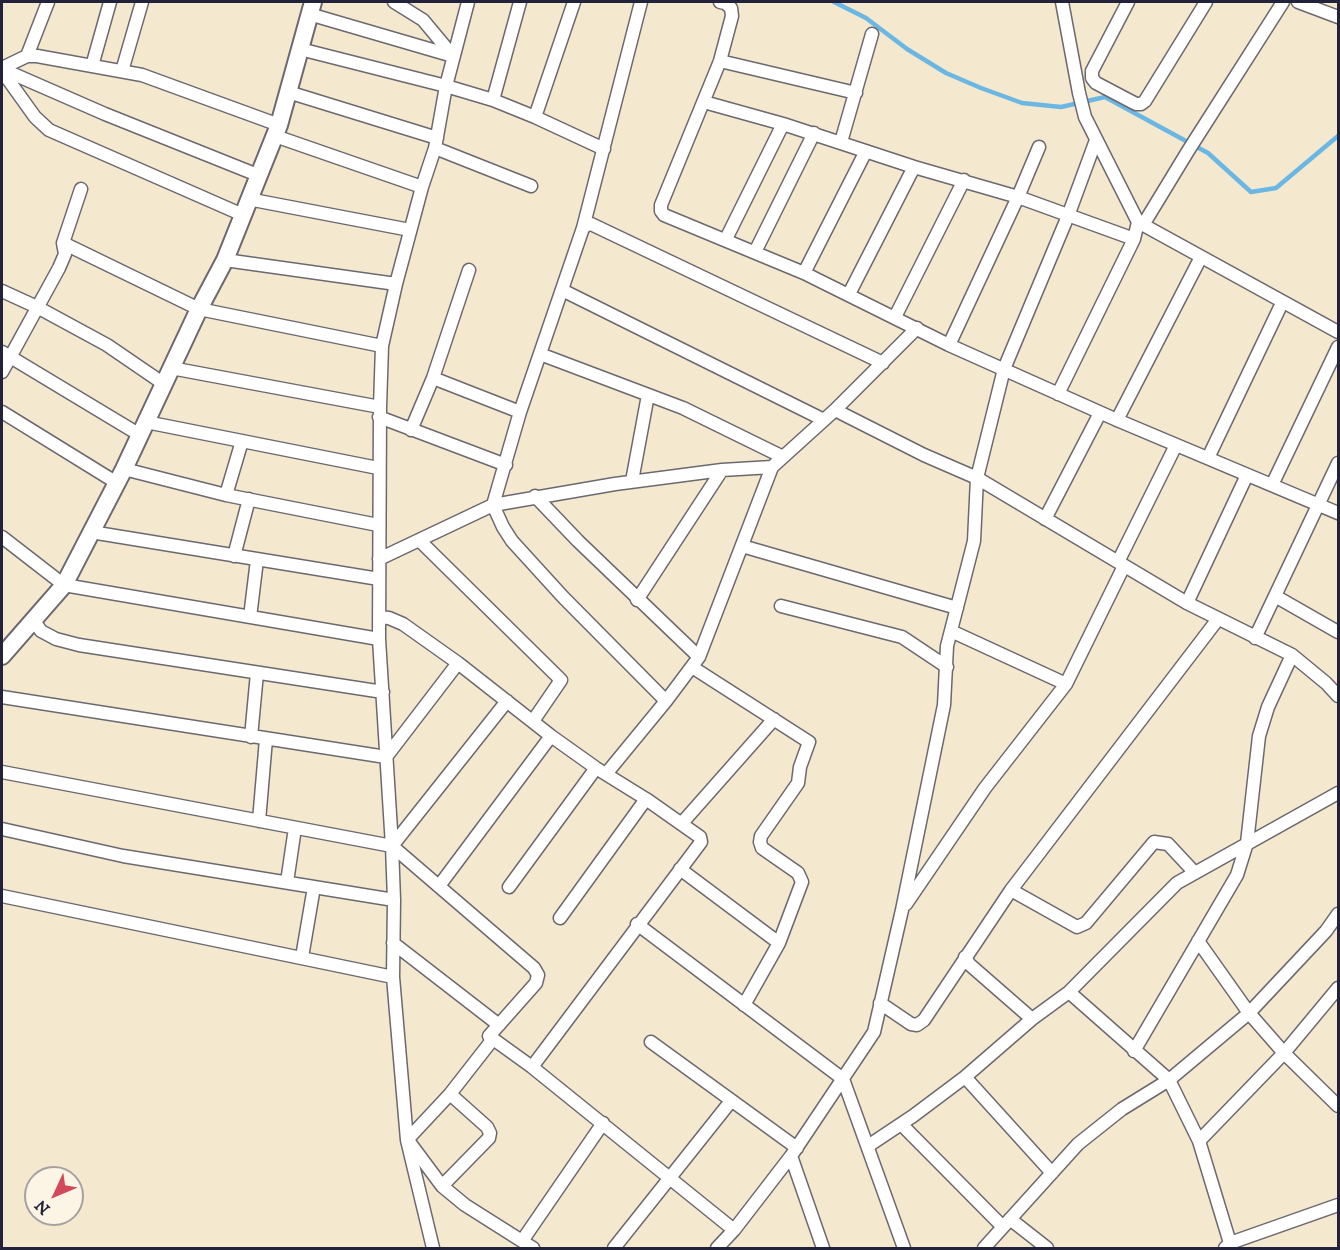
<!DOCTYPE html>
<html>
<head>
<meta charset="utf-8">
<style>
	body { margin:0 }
	#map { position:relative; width:1340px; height:1250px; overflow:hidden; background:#f4e9cf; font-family:"IM FELL DW Pica",serif }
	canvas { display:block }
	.frame { position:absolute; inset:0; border:3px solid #22223b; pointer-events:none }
	.north { position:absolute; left:24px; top:1166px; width:60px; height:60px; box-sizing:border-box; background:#fcf5e5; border:2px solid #a5a1a1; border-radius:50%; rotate:226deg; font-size:16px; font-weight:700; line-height:24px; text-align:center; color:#22223b }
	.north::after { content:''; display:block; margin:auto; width:21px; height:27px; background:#d1495b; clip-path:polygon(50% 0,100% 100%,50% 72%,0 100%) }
</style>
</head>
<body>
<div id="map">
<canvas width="1340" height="1250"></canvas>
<div class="frame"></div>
<div class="north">N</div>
</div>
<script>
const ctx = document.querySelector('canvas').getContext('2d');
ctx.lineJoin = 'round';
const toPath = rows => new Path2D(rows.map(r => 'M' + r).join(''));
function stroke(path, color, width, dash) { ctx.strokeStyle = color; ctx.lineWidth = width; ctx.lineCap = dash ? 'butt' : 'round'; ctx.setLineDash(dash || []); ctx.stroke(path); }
stroke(toPath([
	[834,2,866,18,907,49,946,73,981,88,1022,103,1061,107,1105,97,1208,153,1251,192,1276,188,1338,136]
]), '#6bb7e4', 4.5);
const street = toPath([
	[394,2,423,20,453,56],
	[641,2,583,228,520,412,493,505,503,527,512,541,563,597,666,701],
	[720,2,725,3,731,8,732,16,720,61,661,205,661,211,664,215,804,273,949,345,1117,420,1338,513],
	[1128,2,1092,71,1092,78,1096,83,1136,104,1141,104,1145,101,1206,2],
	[1298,2,1338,17],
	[309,14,453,56],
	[300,49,446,86,493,100,535,117,604,149],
	[27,56,48,2],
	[720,61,856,93],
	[92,66,110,2],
	[2,68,27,56,37,56,142,75,279,125],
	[2,69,105,114,260,176],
	[2,71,35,117,49,130,243,215],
	[122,71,142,2],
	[288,92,437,138],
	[493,100,520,2],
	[704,102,783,124,914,167,1018,197,1134,239],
	[535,117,574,2],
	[275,136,422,187],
	[841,142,872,34],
	[435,148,531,186],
	[248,199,410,230],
	[1138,222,1338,332],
	[1143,225,1188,151,1283,2],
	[583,228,587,225,591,224,883,363],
	[726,239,783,124],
	[63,243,199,309,382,346],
	[755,252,814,133],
	[225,260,396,284],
	[804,273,866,151],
	[562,290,824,420],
	[2,291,37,307,107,345,164,384],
	[849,294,914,167],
	[895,317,964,180],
	[949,345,1018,197,1039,147],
	[2,352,140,435],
	[540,354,683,408,783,457],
	[171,368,380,407],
	[2,372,59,268,65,254,63,243,81,189],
	[433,378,520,412],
	[1058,394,1134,239,1138,222,1085,117,1079,93,1062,2],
	[835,410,924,455,977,478,1187,603,1292,655,1326,683,1338,696],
	[2,412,117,483],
	[379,417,506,465],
	[1117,420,1201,257],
	[146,422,378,468],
	[411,430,433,378,469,270],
	[1208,458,1282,303],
	[124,469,226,495,378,525],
	[632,481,648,395],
	[1272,485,1338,347],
	[226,495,242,441],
	[535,496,578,541,699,657],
	[1045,519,1100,413],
	[91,532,379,579],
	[2,537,64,585,379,639],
	[419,540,561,680,533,721],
	[742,546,957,608],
	[234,556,249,499],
	[379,559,493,505,615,484,722,470,772,467],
	[1118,562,1176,445],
	[1275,596,1338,632],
	[637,600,722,470],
	[1187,603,1247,475],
	[781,606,902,637,947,667],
	[250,617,257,560],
	[379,617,389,618,403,624,458,663,551,736,596,768,646,799,700,837,701,842,532,1067],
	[34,621,41,631,56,639,79,645,383,692],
	[951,631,1066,684],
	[1255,638,1338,463],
	[692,667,809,742,800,767,798,783,761,836,760,842,762,848,798,873,802,882,779,943,744,1005],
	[2,697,386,757,458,663],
	[251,737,257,673],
	[2,772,392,846,534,968,538,975,536,983,489,1036,532,1067,734,1230],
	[606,774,666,701,699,657,772,467,835,410,917,328],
	[259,821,266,739],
	[682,823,774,719],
	[2,829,123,856,394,900],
	[392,846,507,701],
	[680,869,779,943],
	[287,882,295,828],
	[439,886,551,736],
	[509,887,596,768],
	[1011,890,1077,927,1086,923,1154,842,1168,844,1195,873],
	[2,896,393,977],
	[906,904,985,788,1066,684,1124,566],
	[560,918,646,799],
	[637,924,843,1079,904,1248],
	[1198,941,1249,1013,1284,1053,1338,1106],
	[393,943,499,1025],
	[302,957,314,887],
	[965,957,969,964,1032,1019],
	[1069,992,1169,1080,1199,1141,1230,1243],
	[880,1003,911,1024,917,1025,924,1020,1011,890,1218,619],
	[651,1042,797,1148],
	[1134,1051,1237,875,1247,843,1259,736,1268,707,1292,655],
	[965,1077,1052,1173],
	[901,1124,1003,1227],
	[407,1140,450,1094,493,1039],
	[1199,1141,1284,1053,1338,988],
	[410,1143,442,1186,465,1205,533,1248],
	[868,1146,913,1116,965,1077,1032,1019,1069,992,1177,883,1338,793],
	[791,1156,823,1248],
	[442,1186,489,1138,490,1133,487,1127,450,1094],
	[1010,1219,1047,1248],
	[522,1241,603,1123],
	[433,1248,407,1140,393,977,394,900,392,846,379,639,380,407,382,346,396,284,422,187,435,148,446,86,468,2],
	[614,1248,731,1101],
	[717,1248,734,1230,791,1156,874,1032,902,910,944,705,947,646,974,541,977,478,1004,369,1068,216,1096,140],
	[984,1248,1078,1144,1122,1109,1169,1080,1249,1013,1326,931,1338,914],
	[1225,1248,1230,1243,1338,1205]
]);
const secondary = toPath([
	[2,656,64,585,124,469,199,309,225,260,279,125,313,2]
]);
stroke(street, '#6c686f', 15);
stroke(secondary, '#6c686f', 20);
stroke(street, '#fff', 12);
stroke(secondary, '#fff', 16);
</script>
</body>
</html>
